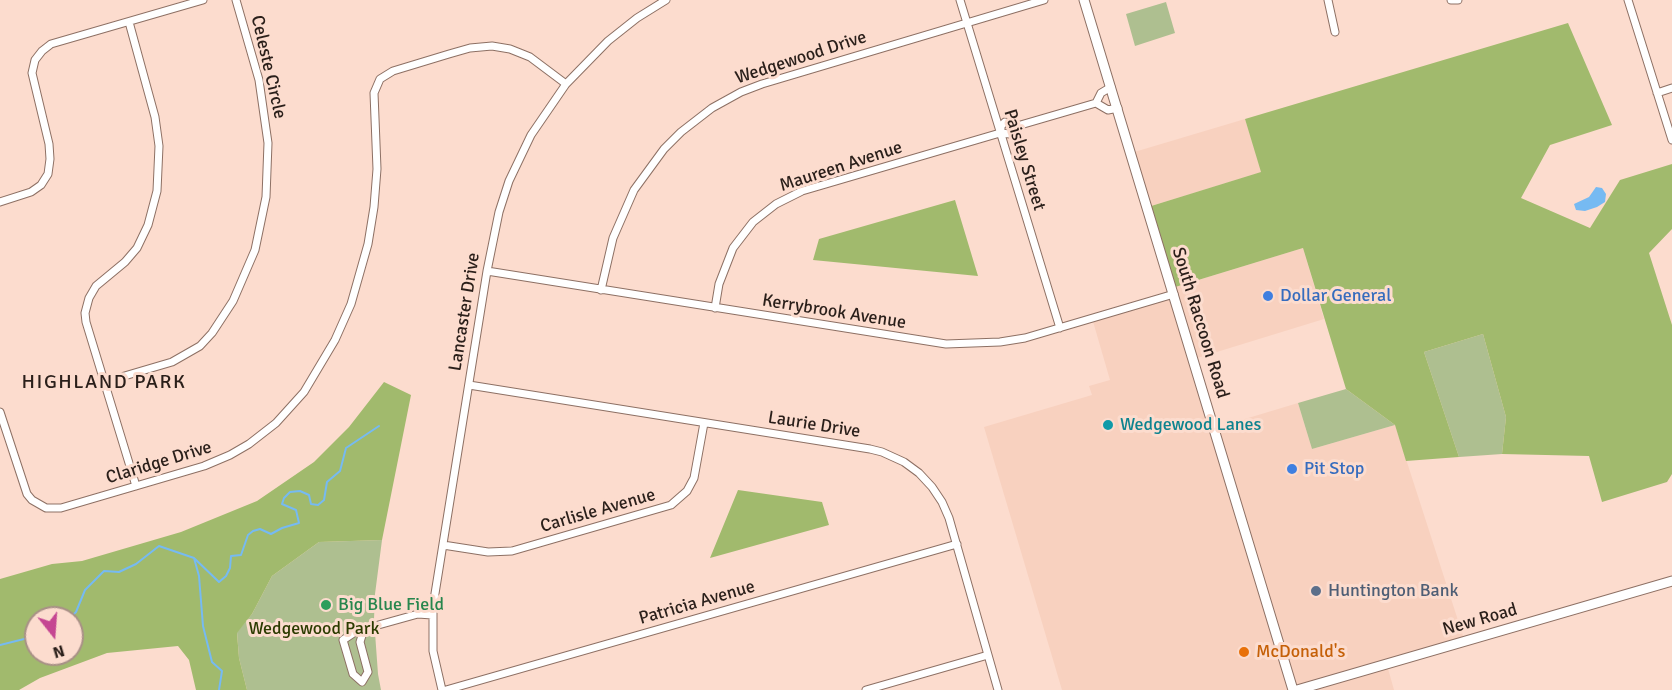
<!DOCTYPE html>
<html>
<head>
<meta charset="utf-8">
<style>
	body { margin:0 }
	#map { position:relative; width:1672px; height:690px; overflow:hidden; background:#fcdcce; font-family:Signika,sans-serif }
	canvas { display:block }
	.north { position:absolute; left:24px; top:606px; width:60px; height:60px; box-sizing:border-box; background:#fcdcce; border:2px solid #a89086; border-radius:50%; rotate:163deg; font-size:16px; font-weight:700; line-height:24px; text-align:center; color:#2a1f1a }
	.north::after { content:''; display:block; margin:auto; width:21px; height:27px; background:#c54692; clip-path:polygon(50% 0,100% 100%,50% 72%,0 100%) }
</style>
</head>
<body>
<div id="map">
<canvas width="1672" height="690"></canvas>
<div class="north">N</div>
</div>
<script>
const ctx = document.querySelector('canvas').getContext('2d');
ctx.lineJoin = 'round';
function fillPath(path, color) { ctx.fillStyle = color; ctx.fill(path, 'evenodd'); }
const toPath = rows => new Path2D(rows.map(r => 'M' + r).join(''));
function stroke(path, color, width, dash) { ctx.strokeStyle = color; ctx.lineWidth = width; ctx.lineCap = dash ? 'butt' : 'round'; ctx.setLineDash(dash || []); ctx.stroke(path); }
function drawText(font, color, halo, rows, align = 'center') {
  ctx.font = font + ' Signika,sans-serif'; ctx.lineWidth = 6; ctx.setLineDash([]); ctx.textBaseline = 'middle'; ctx.strokeStyle = halo; ctx.fillStyle = color; for (const [text, x, y, turn = 0] of rows) {
    ctx.save(); ctx.translate(x, y); ctx.rotate((+turn || 0) * Math.PI / 180); ctx.textAlign = isNaN(turn) ? turn : align; if (halo) ctx.strokeText(text, 0, 0); ctx.fillText(text, 0, 0); ctx.restore();
  }
}
fillPath(toPath([
	[1245,119,1262,172,1148,207,1131,153],
	[1303,248,1324,319,1194,359,1215,428,1298,403,1312,449,1395,425,1465,642,1387,665,1394,690,1062,690,984,427,1092,395,1089,386,1110,380,1092,318,1174,294,1172,288]
]), '#f8d1bf');
fillPath(toPath([
	[1166,2,1175,33,1135,46,1126,14],
	[1483,334,1506,417,1502,454,1459,457,1424,352],
	[1346,389,1395,425,1312,449,1298,403],
	[382,540,375,594,374,619,378,674,381,690,247,690,239,658,237,632,252,614,272,576,319,542]
]), '#aebf90');
fillPath(toPath([
	[1568,23,1612,125,1550,145,1521,198,1590,228,1620,180,1672,164,1672,229,1649,253,1672,325,1672,474,1667,482,1602,502,1589,456,1502,454,1506,417,1483,334,1424,352,1459,457,1406,461,1395,425,1346,389,1303,248,1172,288,1148,207,1261,172,1245,119],
	[955,200,978,276,813,260,819,239],
	[384,382,411,395,382,540,319,542,272,576,252,614,237,633,239,658,247,690,196,690,189,660,178,646,107,653,40,678,19,690,0,690,0,579,52,564,82,561,181,532,257,501,314,462,349,427],
	[36,618,72,618,72,654,36,654],
	[738,490,822,502,829,525,710,558]
]), '#a1ba6d');
fillPath(toPath([
	[1596,187,1602,188,1606,194,1605,202,1597,207,1585,211,1576,210,1574,204,1589,197]
]), '#76baf2');
stroke(toPath([
	[194,558,219,582,226,576,230,568,231,556,241,555,248,535,253,531,260,529,271,534,282,528,299,523,296,510,282,504,284,498,290,492,300,491,309,495,311,504,318,505,324,500,327,482,340,471,346,448,379,426],
	[70,618,76,612,85,590,104,571,119,572,136,564,159,546,194,558,199,576,203,626,212,662,222,671,219,690],
	[0,645,36,636]
]), '#76baf2', 2);
const street = toPath([
	[960,0,1060,328],
	[1328,0,1335,32],
	[1451,0,1458,0],
	[1628,0,1672,140],
	[129,22,155,117,159,146,157,191,148,225,137,248,125,262,96,286,89,298,85,313,86,322,136,486],
	[1657,93,1672,88],
	[1096,103,1108,110,1118,108],
	[1001,130,1001,126,1005,122,1017,126],
	[0,202,31,192,41,185,48,174,50,159,49,144,32,73,35,60,42,51,51,44,203,0],
	[487,271,946,344,1000,342,1025,338,1174,294],
	[601,290,613,238,634,190,664,149,681,132,712,108,741,92,762,84,1044,0],
	[715,308,719,284,733,248,753,222,776,204,802,191,1000,133,1010,134,1017,126,1096,103,1101,93,1111,87],
	[104,382,172,362,200,346,212,333,233,301,255,250,266,197,268,143,259,80,236,0],
	[469,385,870,449,882,452,904,462,919,473,932,487,942,502,949,518,998,690],
	[0,412,27,494,32,500,46,508,61,508,204,466,230,455,249,444,276,423,304,392,335,340,351,304,368,244,374,207,377,169,374,93,380,79,393,71,449,54,470,48,492,46,510,49,530,57,566,84],
	[443,545,488,552,512,551,671,505,687,491,694,478,704,423],
	[364,629,360,642,368,672,362,682,353,674,343,640,355,632,364,629],
	[364,629,418,614,432,615],
	[442,690,433,651,433,606,487,271,499,212,509,181,531,135,566,84,608,41,637,18,666,0],
	[446,690,957,544],
	[866,690,988,655]
]);
const secondary = toPath([
	[1084,0,1293,690],
	[1297,690,1672,581]
]);
stroke(street, '#8d7064', 9);
stroke(secondary, '#8d7064', 11);
stroke(street, '#fff', 7);
stroke(secondary, '#fff', 9);
for (const [x, y, r, color] of [
	[1268,296,6,"#3f7fe0"],
	[1108,425,6,"#0f9aa8"],
	[1292,469,6,"#3f7fe0"],
	[1316,591,6,"#5c6f8a"],
	[326,605,6,"#2e9e5b"],
	[1244,652,6,"#e8710a"]
]) { const dot = new Path2D(); dot.arc(x, y, r, 0, 2 * Math.PI); ctx.fillStyle = color; ctx.fill(dot); stroke(dot, '#fcdcce', 2); }
drawText('18px', '#2a1f1a', '#fcdcce', [
	["Wedgewood Drive",801,58,-18],
	["Celeste Circle",268,67,77],
	["Paisley Street",1024,160,73],
	["Maureen Avenue",841,167,-18],
	["Lancaster Drive",465,312,-81],
	["Kerrybrook Avenue",834,312,9],
	["South Raccoon Road",1200,323,73],
	["Laurie Drive",814,425,9],
	["Claridge Drive",159,463,-17],
	["Carlisle Avenue",598,511,-16],
	["Patricia Avenue",697,603,-16],
	["New Road",1480,620,-16]
]);
drawText('18px', '#366cbe', '#fcdcce', [
	["Dollar General",1280,296],
	["Pit Stop",1304,469]
], 'left');
drawText('18px', '#0d838f', '#fcdcce', [
	["Wedgewood Lanes",1120,425]
], 'left');
drawText('18px', '#4e5e75', '#fcdcce', [
	["Huntington Bank",1328,591]
], 'left');
drawText('18px', '#27864d', '#fcdcce', [
	["Big Blue Field",338,605]
], 'left');
drawText('18px', '#2c3b00', '#fcdcce', [
	["Wedgewood Park",314,629]
]);
drawText('18px', '#c56008', '#fcdcce', [
	["McDonald's",1256,652]
], 'left');
ctx.letterSpacing = '1.5px';
drawText('20px', '#2a1f1a', '#fcdcce', [
	["HIGHLAND PARK",104,383]
]);
ctx.letterSpacing = '0px';
</script>
</body>
</html>
